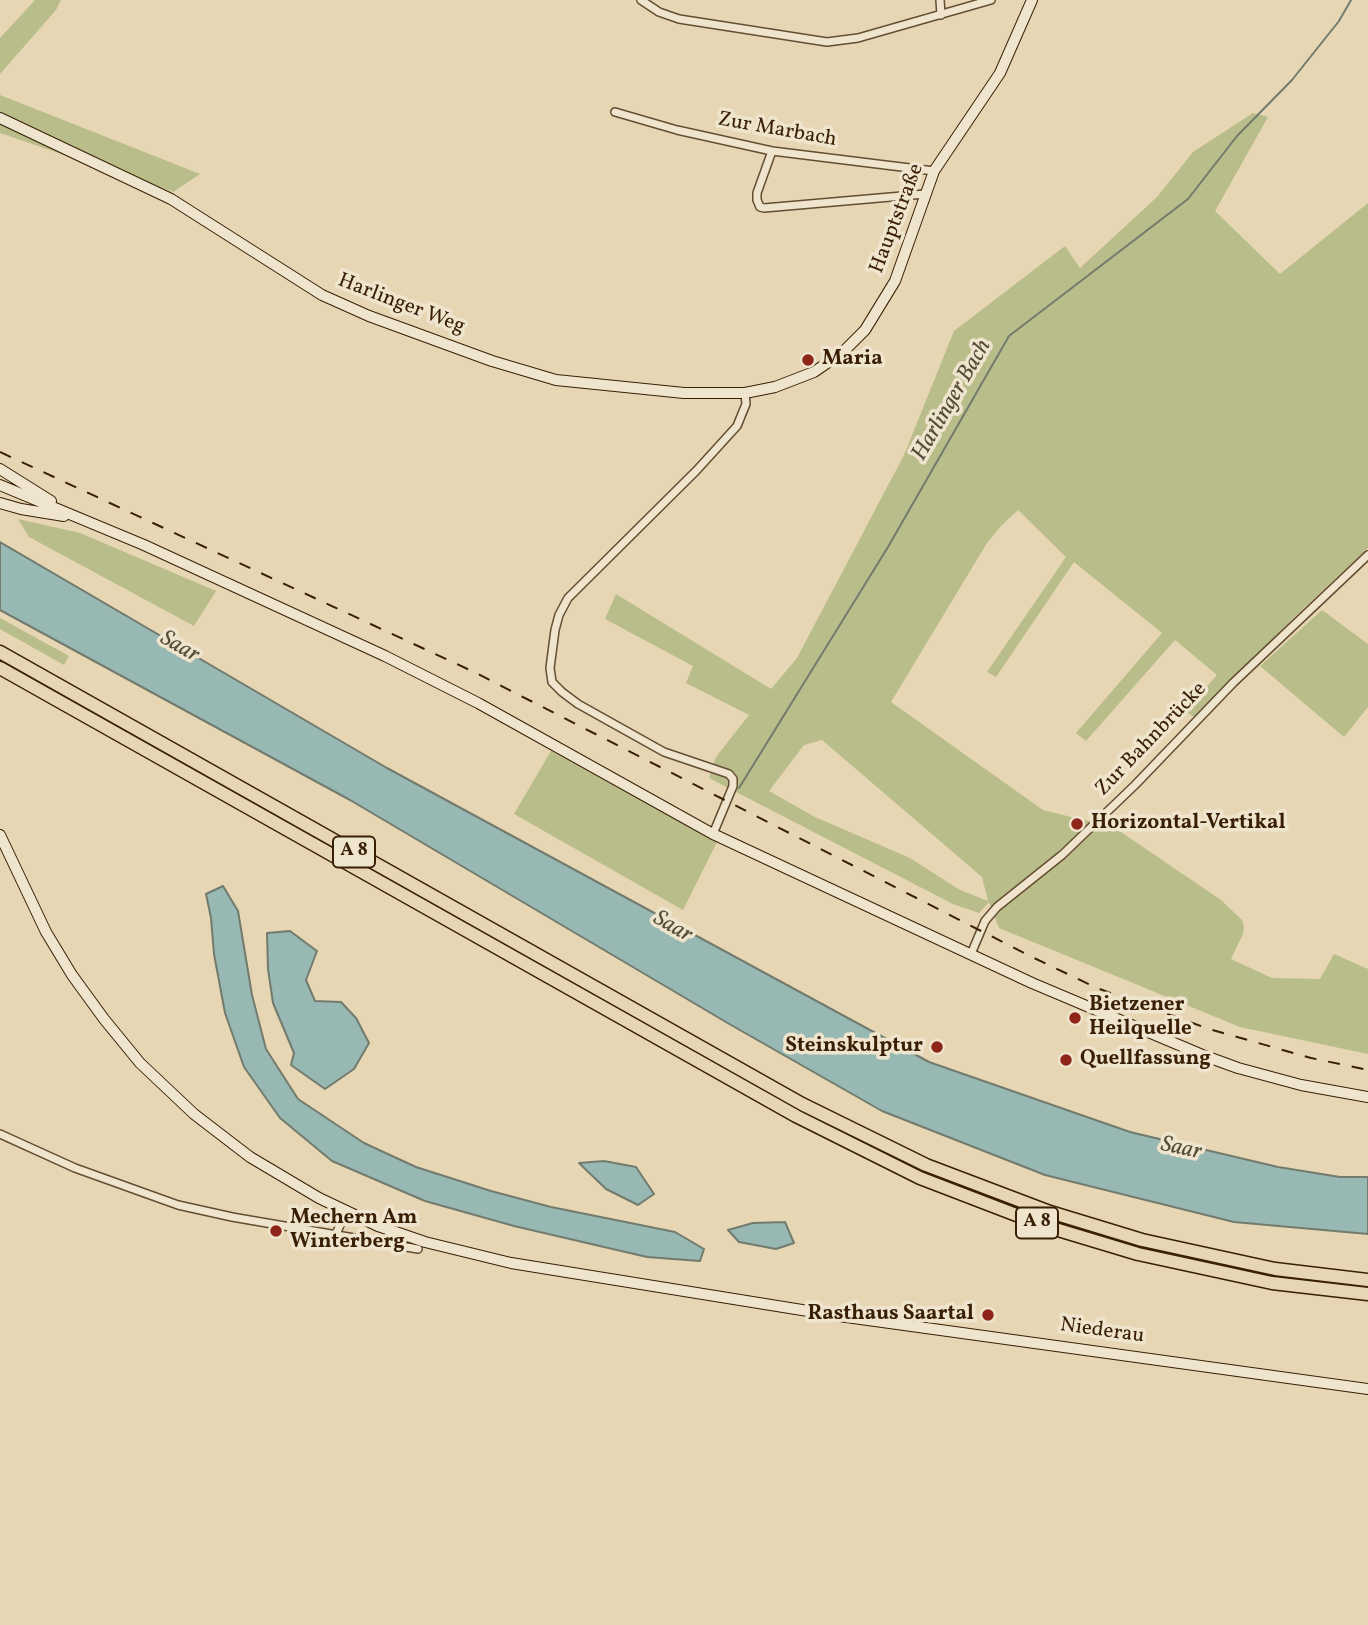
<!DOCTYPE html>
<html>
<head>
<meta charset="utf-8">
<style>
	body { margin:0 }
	canvas { display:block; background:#e7d6b3 }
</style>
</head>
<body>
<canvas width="1368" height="1625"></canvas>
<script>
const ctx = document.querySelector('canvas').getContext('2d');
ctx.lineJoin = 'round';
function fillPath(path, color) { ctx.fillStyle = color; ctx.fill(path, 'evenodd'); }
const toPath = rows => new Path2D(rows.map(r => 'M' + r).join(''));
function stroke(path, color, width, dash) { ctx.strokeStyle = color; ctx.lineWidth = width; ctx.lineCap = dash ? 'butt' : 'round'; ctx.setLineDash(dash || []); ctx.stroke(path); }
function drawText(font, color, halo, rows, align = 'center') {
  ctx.font = font + ' Vollkorn,serif'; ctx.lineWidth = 7; ctx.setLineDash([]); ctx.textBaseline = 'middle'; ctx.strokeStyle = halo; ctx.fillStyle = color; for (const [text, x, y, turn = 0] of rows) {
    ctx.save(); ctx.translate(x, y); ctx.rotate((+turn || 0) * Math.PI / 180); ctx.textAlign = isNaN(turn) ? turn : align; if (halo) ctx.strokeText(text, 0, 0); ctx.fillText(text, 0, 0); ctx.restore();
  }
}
fillPath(toPath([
	[35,0,61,0,56,10,0,74,0,38],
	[0,95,200,174,173,192,0,133],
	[1253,113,1268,117,1215,211,1280,274,1368,203,1368,548,1291,620,1197,719,1185,711,1217,675,1175,640,1086,741,1076,733,1162,633,1074,562,996,677,987,672,1066,557,1018,510,1001,526,987,543,891,702,1043,810,1115,828,1221,900,1242,920,1244,927,1243,934,1231,959,1272,978,1320,979,1334,954,1368,969,1368,1054,1240,1027,999,928,989,902,979,913,953,904,709,778,716,757,749,715,686,683,693,666,605,619,616,594,771,689,797,658,904,455,954,331,1065,246,1080,268,1157,197,1193,152],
	[822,740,982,877,988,901,960,890,910,858,815,817,769,791,804,745],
	[18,519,80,533,216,591,194,626,29,537],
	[1322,610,1368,644,1368,707,1344,737,1260,666],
	[0,618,69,656,64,665,0,629],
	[551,751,717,842,683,910,514,814]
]), '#b8bd8a');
const water = toPath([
	[0,542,387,768,929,1062,1130,1132,1278,1167,1340,1177,1368,1177,1368,1234,1234,1222,1045,1175,882,1111,731,1025,350,800,0,610,0,542],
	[223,886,238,911,252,995,266,1049,298,1099,364,1143,416,1167,491,1191,551,1207,675,1232,704,1249,700,1261,647,1257,514,1226,425,1201,332,1161,280,1118,244,1067,225,1013,214,954,211,918,206,894,223,886],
	[290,931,317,951,306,980,315,1001,341,1002,356,1018,369,1043,354,1069,325,1089,291,1065,294,1053,273,1003,268,969,267,933,290,931],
	[604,1161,636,1167,654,1194,638,1205,606,1189,579,1163,604,1161],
	[785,1222,794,1243,776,1249,739,1242,728,1230,753,1223,785,1222]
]);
fillPath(water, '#98b8b3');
stroke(water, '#727b6d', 2);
stroke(toPath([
	[739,788,888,547,1009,336,1188,199,1237,136,1292,80,1339,21,1351,0]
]), '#727b6d', 2);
const street = toPath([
	[641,0,659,12,679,19,827,42,858,38,991,0],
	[940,0,941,15],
	[615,112,677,130,772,151,934,171],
	[772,151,757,193,757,200,760,207,764,208,925,194],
	[713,834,733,786,733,779,729,774,664,752,578,704,562,692,552,682,550,668,555,630,559,615,568,598,696,471,737,426,746,404,745,393],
	[971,954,985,921,997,907,1062,855,1135,785,1233,683,1368,555],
	[0,1134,75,1168,178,1205,232,1217,418,1249],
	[336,1234,346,1212]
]);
const secondary = toPath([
	[0,118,171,199,322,295,369,316,492,361,556,380,684,393,745,393,775,387,814,372,843,352,865,330,895,281,934,171,1000,73,1032,0],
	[0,469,51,501],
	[0,485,144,545,385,656,478,703,713,834,1032,983,1205,1056,1238,1068,1301,1085,1368,1097],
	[0,503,21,509,64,516],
	[0,835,46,932,72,975,104,1019,140,1063,194,1114,250,1157,319,1198,378,1226,425,1242,511,1263,839,1316,1368,1389]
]);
const highway = toPath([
	[0,652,802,1104,926,1165,1050,1212,1142,1240,1275,1269,1368,1280],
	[0,668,796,1116,920,1178,1045,1226,1138,1254,1272,1283,1368,1294]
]);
stroke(street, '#644d30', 10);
stroke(secondary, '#391f04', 12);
stroke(highway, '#391f04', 15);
stroke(street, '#efe4ce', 7);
stroke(secondary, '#efe4ce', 10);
stroke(highway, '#e7d6b3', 12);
stroke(toPath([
	[0,452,474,672,1032,957,1097,988,1209,1029,1311,1058,1368,1070]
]), '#391f04', 2, [12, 12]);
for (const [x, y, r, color] of [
	[808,360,7,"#8f2418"],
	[1077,824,7,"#8f2418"],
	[1075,1018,7,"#8f2418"],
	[937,1047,7,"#8f2418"],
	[1066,1060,7,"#8f2418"],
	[276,1231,7,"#8f2418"],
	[988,1315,7,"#8f2418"]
]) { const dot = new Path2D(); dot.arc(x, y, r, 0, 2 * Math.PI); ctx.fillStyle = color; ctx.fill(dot); stroke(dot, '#efe4ce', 2.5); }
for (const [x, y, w] of [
	[354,852,42],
	[1037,1223,42]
]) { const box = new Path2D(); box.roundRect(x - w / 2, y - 15.5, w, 31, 5); ctx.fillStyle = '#efe4ce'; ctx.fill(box); stroke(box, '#391f04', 2); }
drawText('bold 19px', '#391f04', null, [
	["A 8",354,852],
	["A 8",1037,1223]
]);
drawText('21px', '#391f04', '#efe4ce', [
	["Zur Marbach",777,131,10],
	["Hauptstraße",898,219,-69],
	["Harlinger Weg",401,305,21],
	["Zur Bahnbrücke",1152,740,-46],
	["Niederau",1102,1332,8]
]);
drawText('bold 21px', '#391f04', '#efe4ce', [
	["Maria",822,360],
	["Horizontal-Vertikal",1091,824],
	["Bietzener",1089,1006],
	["Heilquelle",1089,1030],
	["Steinskulptur",923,1047,"right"],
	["Quellfassung",1080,1060],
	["Mechern Am",290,1219],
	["Winterberg",290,1243],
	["Rasthaus Saartal",974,1315,"right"]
], 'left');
drawText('italic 23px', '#564d39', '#efe4ce', [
	["Harlinger Bach",953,401,-60],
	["Saar",179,648,30],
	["Saar",672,928,30],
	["Saar",1181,1150,12]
]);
</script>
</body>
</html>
